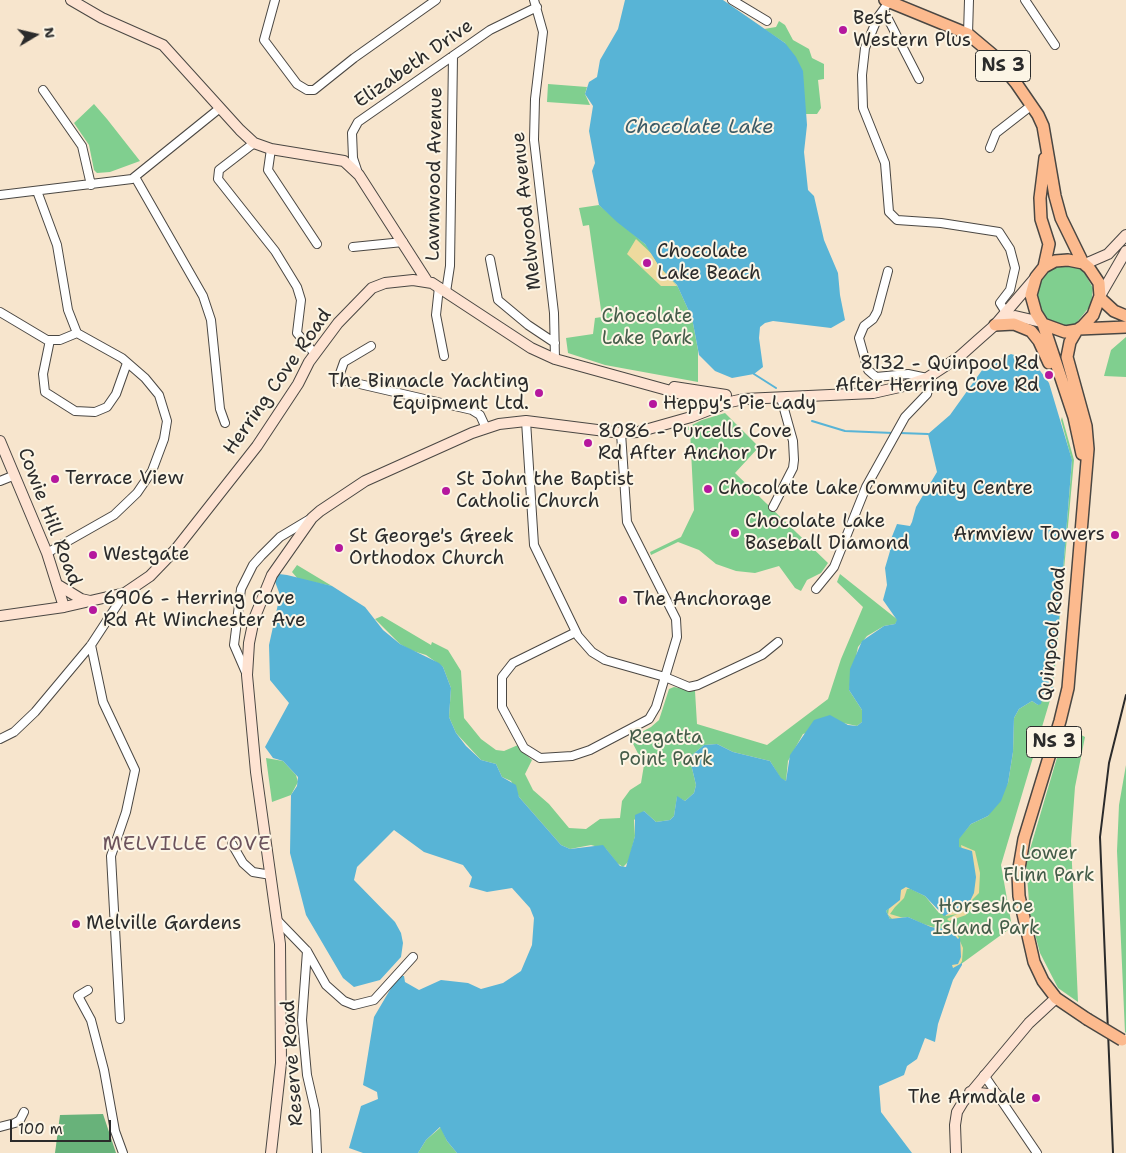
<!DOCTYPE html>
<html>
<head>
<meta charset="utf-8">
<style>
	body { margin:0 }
	#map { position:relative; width:1126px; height:1153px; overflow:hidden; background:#f7e5cd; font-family:"Shantell Sans",sans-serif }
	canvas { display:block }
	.north { position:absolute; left:10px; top:10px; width:50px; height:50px; -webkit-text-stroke:4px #fcf5e5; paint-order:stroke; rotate:81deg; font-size:14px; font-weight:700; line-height:20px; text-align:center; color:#2b2b2b }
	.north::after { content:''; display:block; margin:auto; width:18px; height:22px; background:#2b2b2b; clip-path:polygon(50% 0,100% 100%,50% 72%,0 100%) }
	.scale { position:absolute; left:10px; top:1120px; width:101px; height:22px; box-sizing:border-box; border:2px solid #2b2b2b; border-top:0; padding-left:6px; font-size:15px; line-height:18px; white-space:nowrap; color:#2b2b2b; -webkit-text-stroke:4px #fcf5e5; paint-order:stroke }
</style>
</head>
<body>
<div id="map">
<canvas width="1126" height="1153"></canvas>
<div class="north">N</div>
<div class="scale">100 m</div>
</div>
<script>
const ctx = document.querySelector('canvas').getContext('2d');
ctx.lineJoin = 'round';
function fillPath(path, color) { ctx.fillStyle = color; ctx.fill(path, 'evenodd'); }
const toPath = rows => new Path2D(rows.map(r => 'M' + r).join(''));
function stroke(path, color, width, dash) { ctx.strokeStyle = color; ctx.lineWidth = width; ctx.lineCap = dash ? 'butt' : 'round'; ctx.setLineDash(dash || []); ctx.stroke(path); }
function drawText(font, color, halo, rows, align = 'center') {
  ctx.font = font + ' "Shantell Sans",sans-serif'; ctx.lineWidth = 4; ctx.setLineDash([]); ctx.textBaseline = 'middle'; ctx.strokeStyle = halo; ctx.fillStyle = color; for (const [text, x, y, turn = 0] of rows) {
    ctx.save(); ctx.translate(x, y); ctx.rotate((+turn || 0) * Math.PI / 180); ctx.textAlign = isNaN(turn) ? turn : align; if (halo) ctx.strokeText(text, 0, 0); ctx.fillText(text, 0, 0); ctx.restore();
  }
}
fillPath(toPath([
	[779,21,785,25,793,40,809,49,812,58,824,64,824,79,818,80,821,108,817,114,806,114,785,43,764,29,776,27],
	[548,84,587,87,585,94,590,105,547,102],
	[94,104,107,119,140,161,110,172,97,173,94,170,89,145,74,123],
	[599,205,645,244,678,287,692,318,698,350,698,382,605,365,568,353,566,338,593,334,595,318,602,317,589,225,583,226,579,208],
	[1059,265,1077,267,1084,272,1093,288,1091,305,1073,327,1054,324,1046,318,1037,302,1039,283,1050,269],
	[1126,337,1126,377,1104,376,1111,350],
	[725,413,759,447,735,473,828,563,821,573,807,580,801,591,795,588,779,566,755,573,736,571,716,564,699,550,678,542,651,555,650,552,681,537,694,510,690,431,686,428,702,420],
	[1062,417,1074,460,1053,690,1001,865,1012,927,957,967,958,940,908,917,890,919,886,911,894,904,901,890,909,888,925,896,939,913,958,847,958,839,971,824,988,816,1008,783,1013,752,1014,718,1019,709,1032,701,1038,705,1043,695,1053,688,1054,649,1057,640,1055,586,1063,569,1072,461,1061,420],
	[297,565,332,586,298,579,292,572],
	[840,574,898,620,895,624,884,626,867,636,858,647,849,690,862,710,862,722,857,726,843,723,803,734,788,761,786,781,781,779,770,761,733,752,717,744,704,745,692,755,691,764,696,785,694,793,685,801,677,797,674,816,670,820,656,822,644,811,634,820,635,836,629,861,623,867,617,863,606,849,591,845,570,849,561,845,519,797,511,781,502,777,496,764,481,760,456,733,449,717,451,688,443,667,426,655,410,650,400,644,375,619,382,616,431,645,432,642,448,650,461,671,464,718,481,739,496,750,504,751,518,745,524,753,532,760,525,774,533,790,549,804,569,828,586,829,600,819,620,818,622,801,630,790,641,783,644,765,630,738,651,727,659,720,669,689,674,687,695,691,697,724,767,745,828,699,841,659,863,607,837,582],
	[1066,727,1085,737,1075,787,1071,841,1078,1002,1058,988,1040,953,1030,915,1026,863],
	[266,758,283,761,296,775,298,782,291,795,272,802],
	[1126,765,1126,1032,1125,1033,1117,851,1119,805],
	[441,1127,447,1141,457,1153,418,1153,426,1140]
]), '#80cf8f');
fillPath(toPath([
	[103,1114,116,1153,55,1153,60,1115]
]), '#68b27a');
fillPath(toPath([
	[636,239,652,254,659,266,677,286,661,286,627,254],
	[961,845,975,851,980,873,979,893,960,912,976,902,966,915,949,921,947,919,957,914,946,916,941,908,919,888,907,889,904,898,895,907,890,914,957,934,963,948,962,961,954,975,888,915,891,893,964,863]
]), '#eeda9e');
fillPath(toPath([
	[625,0,723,0,785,43,796,57,803,71,807,125,804,152,808,190,814,196,824,240,838,273,840,295,845,320,831,328,773,321,765,323,760,327,759,338,763,367,754,374,732,378,715,371,699,355,692,318,677,285,659,266,645,244,617,222,599,205,592,171,595,163,589,131,593,106,585,94,589,82,597,77,600,60,618,29],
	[1011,354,1033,361,1049,383,1072,460,1063,570,1055,586,1061,596,1057,640,1054,649,1053,688,1043,695,1041,704,1038,705,1032,701,1019,709,1014,718,1013,752,1008,783,1001,801,988,816,971,824,959,839,959,847,972,851,976,877,974,893,969,903,944,916,925,896,906,887,901,890,900,900,886,911,890,919,908,917,931,927,950,930,958,939,960,937,961,957,958,964,952,965,953,968,962,963,962,965,953,980,938,1024,935,1042,925,1038,917,1059,907,1066,904,1075,879,1086,881,1112,912,1153,457,1153,447,1141,440,1127,426,1140,418,1153,363,1153,349,1148,361,1106,378,1099,377,1092,363,1085,374,1017,394,983,401,976,404,976,405,982,419,990,441,980,468,983,481,989,503,983,521,971,532,945,534,918,530,908,512,888,487,892,469,887,472,877,463,865,424,852,394,830,357,867,354,880,395,922,401,933,403,943,401,957,380,980,354,987,343,978,306,915,290,853,291,795,297,786,298,777,283,761,273,758,265,747,289,703,270,680,269,645,280,595,274,579,279,574,287,575,332,586,365,607,383,630,400,644,439,663,443,667,451,688,449,717,456,733,466,746,481,760,496,764,502,777,516,785,519,797,561,845,570,849,603,845,620,866,626,867,635,836,635,815,644,811,656,822,670,820,674,816,677,796,685,801,694,793,696,785,691,764,692,755,704,745,717,744,733,752,770,761,781,778,786,781,790,755,814,720,830,715,848,725,857,726,862,722,862,710,849,690,850,669,862,641,884,626,895,624,897,620,883,600,887,585,885,568,890,551,887,549,897,524,910,526,912,522,916,507,937,472,928,434,950,415,985,366]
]), '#58b4d6');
stroke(toPath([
	[754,374,776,388],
	[812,421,845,431,893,433],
	[900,433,928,434]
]), '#58b4d6', 2);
const street = toPath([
	[275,0,264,40,297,84,307,90,314,90,354,58,436,0],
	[534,0,543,32,535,99,534,140,554,313,555,359],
	[732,0,767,21],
	[1025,0,1055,45],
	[889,2,878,17,865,48,862,75,863,108,885,163,889,212,897,220,941,223,999,232,1010,249,1015,268,1010,290,1000,303,1005,311],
	[884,11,919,79],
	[968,34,969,0],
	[43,90,82,146,91,185],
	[254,143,219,170,218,179,275,251,297,287,301,300,297,333,315,354],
	[990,148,996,133,1032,105],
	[271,149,268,170,317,244],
	[358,173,353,158,352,133,358,122,490,30,537,7],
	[135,177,203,296,211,320,220,409,225,423],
	[37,191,57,245,68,310,77,333,122,358,145,378,159,395,167,421,164,439,152,471,137,493,114,515,47,553],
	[0,195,132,179,220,108],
	[353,247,403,242],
	[490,259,498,300,528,325,555,343],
	[888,271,877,312,873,319,864,326,859,338,868,370,876,377,908,374,927,378],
	[439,287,436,315,444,356],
	[446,292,450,266,453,56],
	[0,312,47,340,60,340,77,333],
	[50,340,43,374,45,392,75,411,95,412,107,407,116,394,127,363],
	[371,346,344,362,338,379,472,410,480,415,486,428],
	[526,421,534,545,578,636,592,652,605,660,665,677,689,687,698,685,762,655,778,642],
	[0,481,15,475],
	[773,507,793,468,794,460,793,441,781,398],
	[816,589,834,567,866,487,905,417,927,394,932,375],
	[576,632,513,663,502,677,502,707,524,748,540,758,572,756,590,750,649,719,656,707,677,637,676,619,627,522,621,433],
	[91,645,103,702,135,770,126,812,111,856,120,1019],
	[247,675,234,645,241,589,253,565,261,556,280,537,310,519],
	[0,739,14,732,35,712,91,645,125,593],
	[232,844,243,863,253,872,271,875],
	[278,921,307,951,326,985,344,1001,354,1005,374,1000,413,957],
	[307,951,302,1020,307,1075,315,1110,317,1153],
	[88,990,78,996,91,1020,104,1070,115,1131,123,1153],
	[984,1075,1037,1153],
	[0,1127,15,1123,20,1120,24,1112]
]);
const secondary = toPath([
	[71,0,102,18,163,45,240,130,254,143,271,149,344,161,359,175,427,281],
	[1085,264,1108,254,1126,235],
	[1100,296,1126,251],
	[995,325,1015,316,1041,322],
	[674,387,726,395],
	[0,441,47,553,64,607],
	[58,585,81,599,90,601],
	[0,616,64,607,125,593,150,576,176,549,257,446,298,384,309,362,338,323,372,288,385,283,413,280,432,283,531,348,555,359,696,398,730,402,744,399,873,393,904,386,927,378,959,357,978,340,995,325,1036,277],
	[970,1092,997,1095],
	[271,1153,281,1063,280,944,256,772,247,675,249,643,254,619,272,575,312,518,320,511,365,481,472,433,499,424,526,421,621,433,638,432,691,417,727,403],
	[956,1153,955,1125,957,1112,963,1102,1029,1023,1056,998]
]);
const primary = toPath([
	[885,0,968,34,993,55,1016,83,1038,115,1043,126,1055,196,1061,218,1083,263],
	[1068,260,1083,263,1089,268,1099,283,1100,296,1093,315,1083,326,1077,330,1065,332,1043,324,1036,313,1031,295,1036,277,1044,267,1055,261,1068,260],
	[1044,267,1049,244,1041,219,1040,198,1045,158],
	[1100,298,1114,311,1126,316],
	[1043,324,1074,417,1082,454],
	[995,325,1014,324,1031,331,1039,341,1049,363],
	[1079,329,1126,327],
	[1077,330,1070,342,1067,357,1086,426,1088,449,1068,688,1060,721,1024,839,1018,874,1019,896,1034,962,1043,981,1056,998,1087,1019]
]);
stroke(street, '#4a4743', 10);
stroke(secondary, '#4a4743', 12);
stroke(primary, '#4a4743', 14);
stroke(street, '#fff', 8);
stroke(secondary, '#fee3d2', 10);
stroke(primary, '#fcba8e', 11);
stroke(toPath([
	[1113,1153,1100,837,1109,763,1126,695]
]), '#2b2b2b', 2);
const primaryBridge = toPath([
	[1087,1019,1122,1040]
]);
stroke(primaryBridge, '#4a4743', 14, []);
stroke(primaryBridge, '#fcba8e', 11);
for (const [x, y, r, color] of [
	[843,30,5,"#b5179e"],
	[647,263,5,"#b5179e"],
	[1049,375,5,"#b5179e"],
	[539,393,5,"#b5179e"],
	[653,404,5,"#b5179e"],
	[588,443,5,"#b5179e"],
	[55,479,5,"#b5179e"],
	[708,489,5,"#b5179e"],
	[446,491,5,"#b5179e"],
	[735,533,5,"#b5179e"],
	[1115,535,5,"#b5179e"],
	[339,548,5,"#b5179e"],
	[93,555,5,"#b5179e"],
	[623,600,5,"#b5179e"],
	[93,610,5,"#b5179e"],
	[76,924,5,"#b5179e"],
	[1036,1098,5,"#b5179e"]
]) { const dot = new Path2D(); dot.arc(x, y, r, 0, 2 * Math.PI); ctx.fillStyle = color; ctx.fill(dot); stroke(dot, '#fcf5e5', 2); }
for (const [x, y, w] of [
	[1003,66,55],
	[1054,742,55]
]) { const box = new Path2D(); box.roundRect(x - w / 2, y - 15.5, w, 31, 4); ctx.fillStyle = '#fcf5e5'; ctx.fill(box); stroke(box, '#2b2b2b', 1); }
drawText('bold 18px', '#2b2b2b', null, [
	["NS 3",1003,66],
	["NS 3",1054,742]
]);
drawText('19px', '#2b2b2b', '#fcf5e5', [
	["Best",853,19],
	["Western Plus",853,41],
	["Chocolate",657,252],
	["Lake Beach",657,274],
	["8132 - Quinpool Rd",1039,364,"right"],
	["After Herring Cove Rd",1039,386,"right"],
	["The Binnacle Yachting",529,382,"right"],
	["Equipment Ltd.",529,404,"right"],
	["Heppy's Pie Lady",663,404],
	["8086 - Purcells Cove",598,432],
	["Rd After Anchor Dr",598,454],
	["Terrace View",65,479],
	["St John the Baptist",456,480],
	["Catholic Church",456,502],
	["Chocolate Lake Community Centre",718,489],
	["Chocolate Lake",745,522],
	["Baseball Diamond",745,544],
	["Armview Towers",1105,535,"right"],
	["St George's Greek",349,537],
	["Orthodox Church",349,559],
	["Westgate",103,555],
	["6906 - Herring Cove",103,599],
	["Rd At Winchester Ave",103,621],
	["The Anchorage",633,600],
	["Melville Gardens",86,924],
	["The Armdale",1026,1098,"right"]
], 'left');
drawText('19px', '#2b2b2b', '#fcf5e5', [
	["Elizabeth Drive",414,64,-35],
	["Lawnwood Avenue",435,174,-89],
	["Melwood Avenue",527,211,-96],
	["Herring Cove Road",278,382,-55],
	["Cowie Hill Road",49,517,69],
	["Quinpool Road",1053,634,-84],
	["Reserve Road",293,1063,-94]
]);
drawText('19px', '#445c49', '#fcf5e5', [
	["Chocolate",647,317],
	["Lake Park",647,339],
	["Regatta",666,738],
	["Point Park",666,760],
	["Lower",1049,854],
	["Flinn Park",1049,876],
	["Horseshoe",986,907],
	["Island Park",986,929]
]);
drawText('italic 20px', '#3b5b67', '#fcf5e5', [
	["Chocolate Lake",699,128]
]);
ctx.letterSpacing = '1px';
drawText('20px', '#6b525c', '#fcf5e5', [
	["MELVILLE COVE",187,845]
]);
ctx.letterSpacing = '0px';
</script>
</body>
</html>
